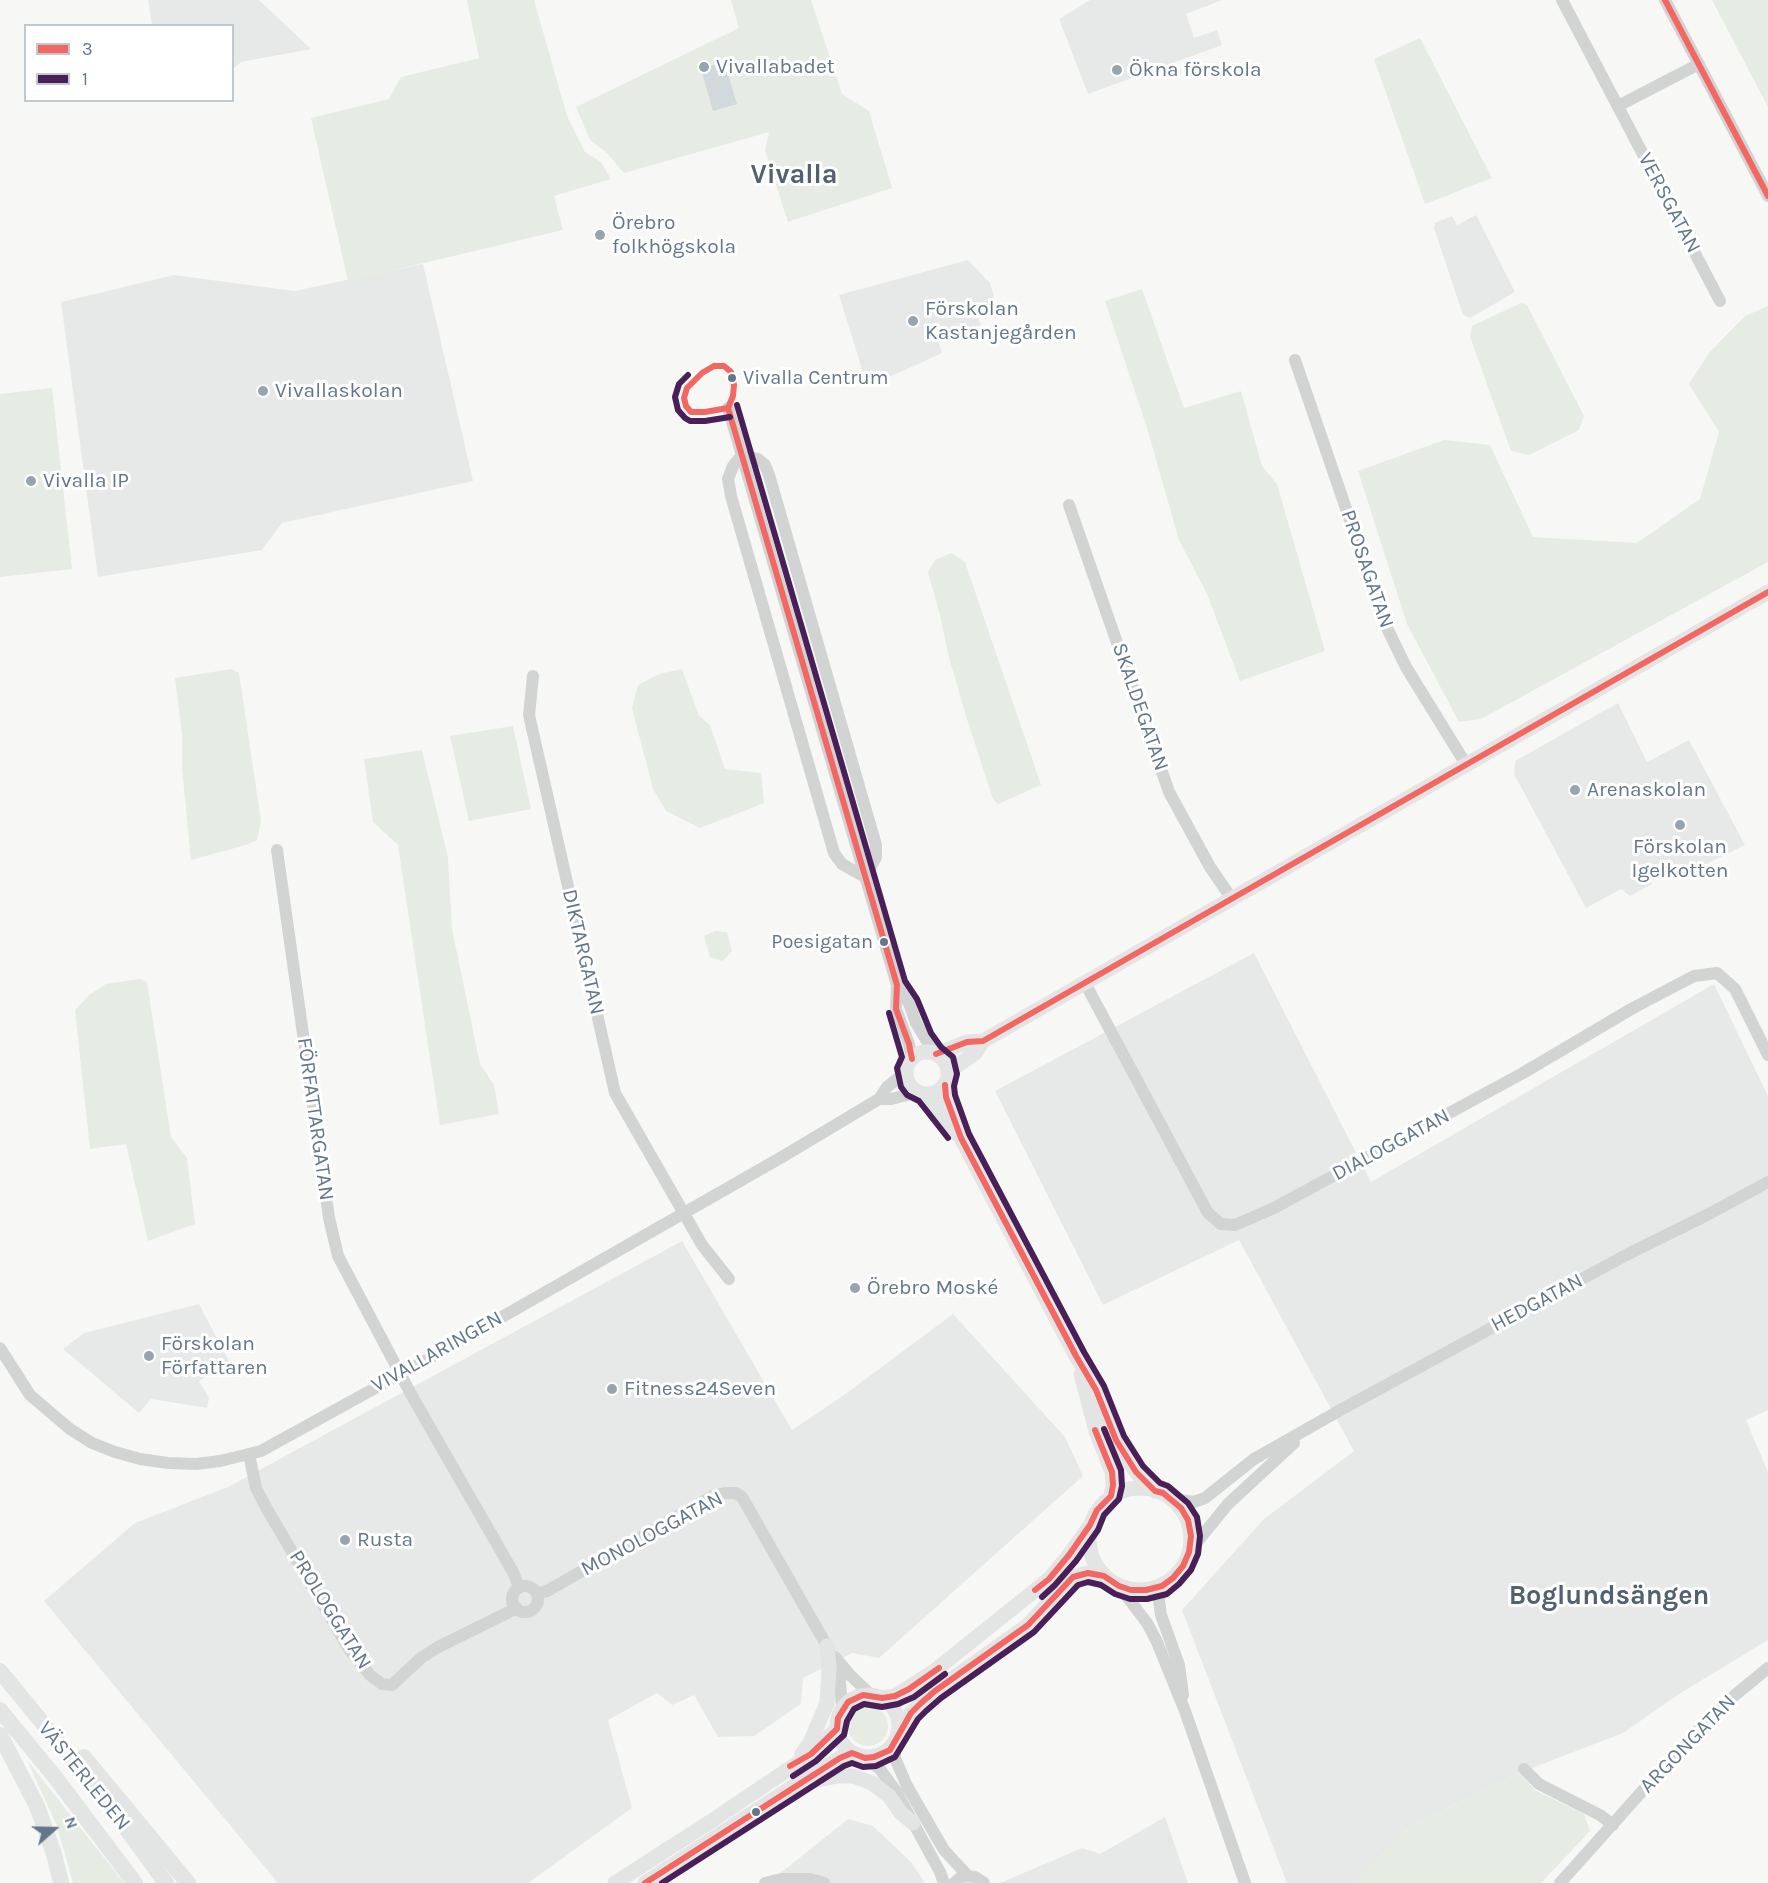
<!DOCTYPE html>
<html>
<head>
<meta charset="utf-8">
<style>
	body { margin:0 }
	#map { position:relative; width:1768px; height:1883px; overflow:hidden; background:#f7f8f6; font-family:Karla,sans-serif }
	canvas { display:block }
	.legend { position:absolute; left:24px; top:24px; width:210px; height:78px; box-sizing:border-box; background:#fff; border:2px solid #c1c9d0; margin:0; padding:8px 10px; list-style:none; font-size:18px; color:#64778a }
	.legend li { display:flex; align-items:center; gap:12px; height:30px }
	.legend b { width:30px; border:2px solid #c1c9d0 }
	.north { position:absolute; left:24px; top:1799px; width:60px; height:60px; -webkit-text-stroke:4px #fff; paint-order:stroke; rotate:70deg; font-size:16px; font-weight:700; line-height:24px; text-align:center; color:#64778a }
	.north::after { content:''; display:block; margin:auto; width:21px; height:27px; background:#64778a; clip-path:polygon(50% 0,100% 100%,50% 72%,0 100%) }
</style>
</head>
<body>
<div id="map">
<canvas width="1768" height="1883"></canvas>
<ul class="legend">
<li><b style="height:8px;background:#f26762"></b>3</li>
<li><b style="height:8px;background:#481f59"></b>1</li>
</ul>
<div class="north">N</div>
</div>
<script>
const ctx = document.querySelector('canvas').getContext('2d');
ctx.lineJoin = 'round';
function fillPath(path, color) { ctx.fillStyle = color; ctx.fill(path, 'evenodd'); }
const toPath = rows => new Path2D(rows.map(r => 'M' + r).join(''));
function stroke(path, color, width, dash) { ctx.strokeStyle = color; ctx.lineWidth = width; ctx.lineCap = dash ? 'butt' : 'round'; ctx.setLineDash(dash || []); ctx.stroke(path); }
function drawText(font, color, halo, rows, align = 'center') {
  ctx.font = font + ' Karla,sans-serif'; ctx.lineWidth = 6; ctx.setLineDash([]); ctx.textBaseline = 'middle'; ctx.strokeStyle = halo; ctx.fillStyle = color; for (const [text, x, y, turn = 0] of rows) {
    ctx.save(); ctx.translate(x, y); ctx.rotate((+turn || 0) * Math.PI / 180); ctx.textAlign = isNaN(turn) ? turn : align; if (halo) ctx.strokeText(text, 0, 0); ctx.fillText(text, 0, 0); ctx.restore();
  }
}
fillPath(toPath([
	[148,0,259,0,311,49,241,62,233,69,232,26,152,25],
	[1090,0,1222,0,1186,14,1194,38,1217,30,1222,45,1088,94,1059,19],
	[1476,215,1515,292,1470,318,1463,315,1434,228,1435,223,1452,216,1457,225],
	[968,260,990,283,998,309,978,317,981,325,938,340,942,353,872,385,866,382,839,295],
	[423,264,473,481,282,523,262,550,98,577,61,302,174,275,294,291],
	[1618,703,1647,762,1689,740,1745,845,1684,875,1655,878,1650,881,1652,884,1630,896,1621,889,1586,908,1514,774,1515,761],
	[1254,953,1371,1182,1714,984,1768,1096,1768,1410,1746,1420,1768,1472,1768,1640,1679,1694,1623,1733,1519,1773,1408,1828,1355,1883,1287,1883,1182,1610,1264,1519,1354,1451,1239,1240,1103,1305,995,1091],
	[682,1241,792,1430,844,1395,953,1314,1065,1437,1083,1476,879,1658,852,1653,803,1678,801,1704,754,1736,718,1737,694,1695,672,1705,657,1693,608,1720,632,1808,528,1883,278,1883,44,1601,135,1523,228,1487],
	[199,1304,230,1363,199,1381,209,1398,207,1408,151,1399,139,1413,63,1349,84,1333],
	[1165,1817,1188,1883,1000,1883,1082,1848,1100,1854],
	[848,1819,873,1826,911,1862,925,1883,768,1883]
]), '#e7e9e9');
fillPath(toPath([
	[467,0,534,0,567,116,585,152,601,162,611,179,554,196,563,230,348,281,311,118,389,99,401,77,479,58],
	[731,0,811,0,842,94,869,111,892,188,788,222,765,150,769,132,624,173,607,153,590,140,576,107,739,28],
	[1712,0,1768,0,1768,107],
	[1420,38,1492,178,1425,204,1374,59],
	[1142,289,1184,408,1241,391,1262,466,1277,484,1325,651,1240,681,1207,594,1179,540,1147,428,1105,301],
	[1521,303,1527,305,1584,416,1579,430,1529,455,1511,451,1470,337,1472,326],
	[1768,306,1768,562,1481,719,1459,722,1407,624,1358,471,1444,440,1490,445,1533,537,1637,543,1700,499,1719,432,1689,384,1709,353,1745,316],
	[52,388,72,569,0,577,0,394],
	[951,553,965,562,1041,785,998,804,993,799,966,716,948,654,940,615,928,572,935,560],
	[231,669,239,673,261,821,257,840,246,845,191,860,182,768,182,735,175,678],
	[682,669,699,716,710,725,725,769,761,773,764,803,700,828,666,811,653,789,632,708,638,685,659,674],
	[513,726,531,809,469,821,450,736],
	[422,750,448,858,452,929,480,1064,494,1085,499,1114,440,1125,398,845,373,822,364,759],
	[715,931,727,932,732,951,723,961,710,957,704,936],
	[140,979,147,982,171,1137,187,1158,195,1224,148,1241,126,1144,90,1149,75,1010,89,995,106,984],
	'848 1726a20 20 0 1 1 40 0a20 20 0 1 1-40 0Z',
	[27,1760,124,1883,73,1883,57,1826],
	[1519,1773,1535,1790,1584,1814,1590,1831,1541,1883,1355,1883,1408,1828]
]), '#e6ebe4');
fillPath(toPath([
	[724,62,737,104,713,111,701,69]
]), '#d1d9dd');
stroke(toPath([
	[1562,0,1720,301],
	[1665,0,1768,196],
	[1618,106,1699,64],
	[1295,360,1387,628,1406,667,1467,766],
	[728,408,897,985,896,1009,909,1044,912,1059],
	[742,455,758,459,765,465,769,475,876,845,876,857,865,877,842,864,834,853,731,496,728,479,733,466,742,455],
	[1069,505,1169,792,1210,867,1232,899],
	[533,676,529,715,615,1093,702,1245,729,1279],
	[277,850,329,1218,338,1256,412,1396,513,1572,519,1587],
	[1085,983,1208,1213,1221,1224,1235,1225,1274,1208,1523,1073,1633,1008,1694,976,1717,973,1735,989,1768,1055],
	[897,985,909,1003,916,1023,934,1053],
	[879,1099,891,1099,919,1092],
	[0,1348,30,1395,70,1429,92,1443,115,1452,140,1459,168,1463,196,1464,220,1461,249,1454,261,1451,446,1349,782,1157,879,1099,887,1087,906,1072],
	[249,1454,256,1488,267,1509,349,1649,370,1675,382,1684,392,1685,421,1658,438,1647,517,1608],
	[1163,1493,1180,1500,1194,1502,1205,1498,1254,1459,1344,1408,1628,1254,1707,1215,1768,1182],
	[1189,1552,1228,1504,1294,1443],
	[1119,1586,1147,1623,1157,1642,1185,1711,1245,1883],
	[1162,1586,1159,1600,1161,1615,1179,1665,1183,1695],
	'512 1599a13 13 0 1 1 26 0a13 13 0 1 1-26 0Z',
	[537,1594,547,1591,713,1496,725,1493,736,1493,742,1497,827,1646,840,1681,842,1708],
	[835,1657,850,1675,871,1695],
	[895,1743,895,1758,907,1786,944,1850,968,1876],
	[865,1758,879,1768,896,1791,940,1872,944,1883],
	[1524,1769,1539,1784,1600,1815,1613,1825],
	[765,1883,781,1879,810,1879,824,1883],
	[954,1883,961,1877,968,1876,975,1877,984,1883],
	[1560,1883,1688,1740,1735,1695,1768,1668]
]), '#d2d3d3', 12);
stroke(toPath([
	'906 1073a21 21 0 1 1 42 0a21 21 0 1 1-42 0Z',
	[936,1054,967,1042,983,1041,1768,592],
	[948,1074,955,1067,975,1053,983,1041],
	[945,1085,946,1097,961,1138,1076,1356,1096,1390,1116,1440,1136,1472,1155,1491],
	[925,1094,947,1124,957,1134],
	[1081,1374,1096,1431,1112,1472,1113,1485,1111,1496],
	'1089 1539a51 51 0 1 1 102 0a51 51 0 1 1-102 0Z',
	'837 1726a31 31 0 1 1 62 0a31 31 0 1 1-62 0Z',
	[882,1698,895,1696,933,1672,1023,1600,1049,1579,1069,1555,1089,1527],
	[898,1736,911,1713,920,1704,935,1691,1028,1625,1073,1577,1088,1573,1104,1576],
	[802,1754,810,1743,827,1703,829,1667,827,1646],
	[806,1782,838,1776,853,1776,872,1783,889,1796,901,1813,913,1823],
	[615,1883,713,1820,811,1754,837,1729],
	[645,1883,797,1784,840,1758,852,1753]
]), '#e3e4e4', 15);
stroke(toPath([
	[0,1671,104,1798,166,1883],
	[0,1710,55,1777,135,1883],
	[0,1735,37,1806,54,1854,61,1883],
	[84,1757,188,1883]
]), '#e3e4e4', 16);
stroke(toPath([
	[1665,0,1768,196],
	[714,366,724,366,731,372,734,385,733,396,728,408,705,412,691,412,686,406,684,398,687,388,702,373,714,366],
	[728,408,897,985,896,1009,909,1044,912,1059],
	[936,1054,967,1042,983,1041,1768,592],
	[1035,1590,1049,1579,1069,1555,1090,1525,1097,1510,1111,1496,1113,1485,1112,1472,1095,1430],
	[790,1766,811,1754,837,1729,838,1718,848,1702,863,1695,882,1698,895,1696,909,1689,939,1668],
	[645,1883,840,1758,852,1753,865,1758,874,1757,890,1750,911,1713,920,1704,935,1691,1028,1625,1073,1577,1088,1573,1104,1576,1119,1586,1131,1590,1146,1590,1162,1586,1173,1578,1183,1566,1189,1552,1191,1536,1188,1520,1181,1508,1163,1493,1155,1491,1136,1472,1116,1440,1096,1390,1076,1356,961,1138,946,1097,945,1085]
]), '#f26762', 6);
stroke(toPath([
	[688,375,679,384,675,397,678,410,685,418,690,421,705,421,730,417],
	[889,1013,902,1057,897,1068,901,1087,907,1095,919,1101,948,1138],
	[1042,1597,1055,1585,1076,1561,1098,1530,1104,1515,1119,1499,1122,1486,1121,1470,1104,1429],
	[793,1776,816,1761,844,1735,847,1721,854,1709,864,1704,882,1707,898,1704,914,1697,945,1674],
	[662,1883,844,1766,852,1763,863,1767,876,1766,895,1757,918,1719,926,1711,941,1698,1034,1632,1078,1585,1088,1582,1101,1585,1115,1594,1130,1599,1147,1599,1167,1594,1179,1584,1191,1570,1198,1554,1200,1536,1197,1517,1188,1503,1168,1486,1160,1483,1143,1466,1124,1436,1104,1386,1084,1352,969,1134,955,1095,954,1086,957,1074,953,1057,941,1047,931,1033,917,999,905,981,737,405]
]), '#481f59', 6);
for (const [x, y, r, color] of [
	[704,67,6,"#97a4b0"],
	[1117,70,6,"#97a4b0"],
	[600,235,6,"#97a4b0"],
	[913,321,6,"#97a4b0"],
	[732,378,5,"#64778a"],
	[263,391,6,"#97a4b0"],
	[31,481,6,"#97a4b0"],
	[1575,790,6,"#97a4b0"],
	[1680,825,6,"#97a4b0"],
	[884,942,5,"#64778a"],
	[855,1288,6,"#97a4b0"],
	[149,1356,6,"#97a4b0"],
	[612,1389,6,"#97a4b0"],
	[345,1540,6,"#97a4b0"],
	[756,1812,5,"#64778a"]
]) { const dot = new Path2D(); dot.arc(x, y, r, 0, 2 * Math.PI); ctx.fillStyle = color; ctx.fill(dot); stroke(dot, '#fff', 2); }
drawText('20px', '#64778a', '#fff', [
	["Vivalla Centrum",743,378],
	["Poesigatan",873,942,"right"]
], 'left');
drawText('21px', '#64778a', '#fff', [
	["Vivallabadet",716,67],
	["Ökna förskola",1129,70],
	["Örebro",612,223],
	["folkhögskola",612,247],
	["Förskolan",925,309],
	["Kastanjegården",925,333],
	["Vivallaskolan",275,391],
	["Vivalla IP",43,481],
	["Arenaskolan",1587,790],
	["Förskolan",1680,847,"center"],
	["Igelkotten",1680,871,"center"],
	["Örebro Moské",867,1288],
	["Förskolan",161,1344],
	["Författaren",161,1368],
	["Fitness24Seven",624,1389],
	["Rusta",357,1540]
], 'left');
drawText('21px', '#64778a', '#fff', [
	["VERSGATAN",1669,203,62],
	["PROSAGATAN",1367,569,71],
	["SKALDEGATAN",1140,707,71],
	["DIKTARGATAN",583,952,77],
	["FÖRFATTARGATAN",315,1119,82],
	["DIALOGGATAN",1391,1145,-28],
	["HEDGATAN",1537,1303,-28],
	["VIVALLARINGEN",437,1352,-29],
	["MONOLOGGATAN",652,1534,-28],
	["PROLOGGATAN",330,1610,58],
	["ARGONGATAN",1688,1744,-46],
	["VÄSTERLEDEN",84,1776,51]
]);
drawText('bold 27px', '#53616e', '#fff', [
	["Vivalla",794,175],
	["Boglundsängen",1609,1596]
]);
</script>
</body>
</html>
